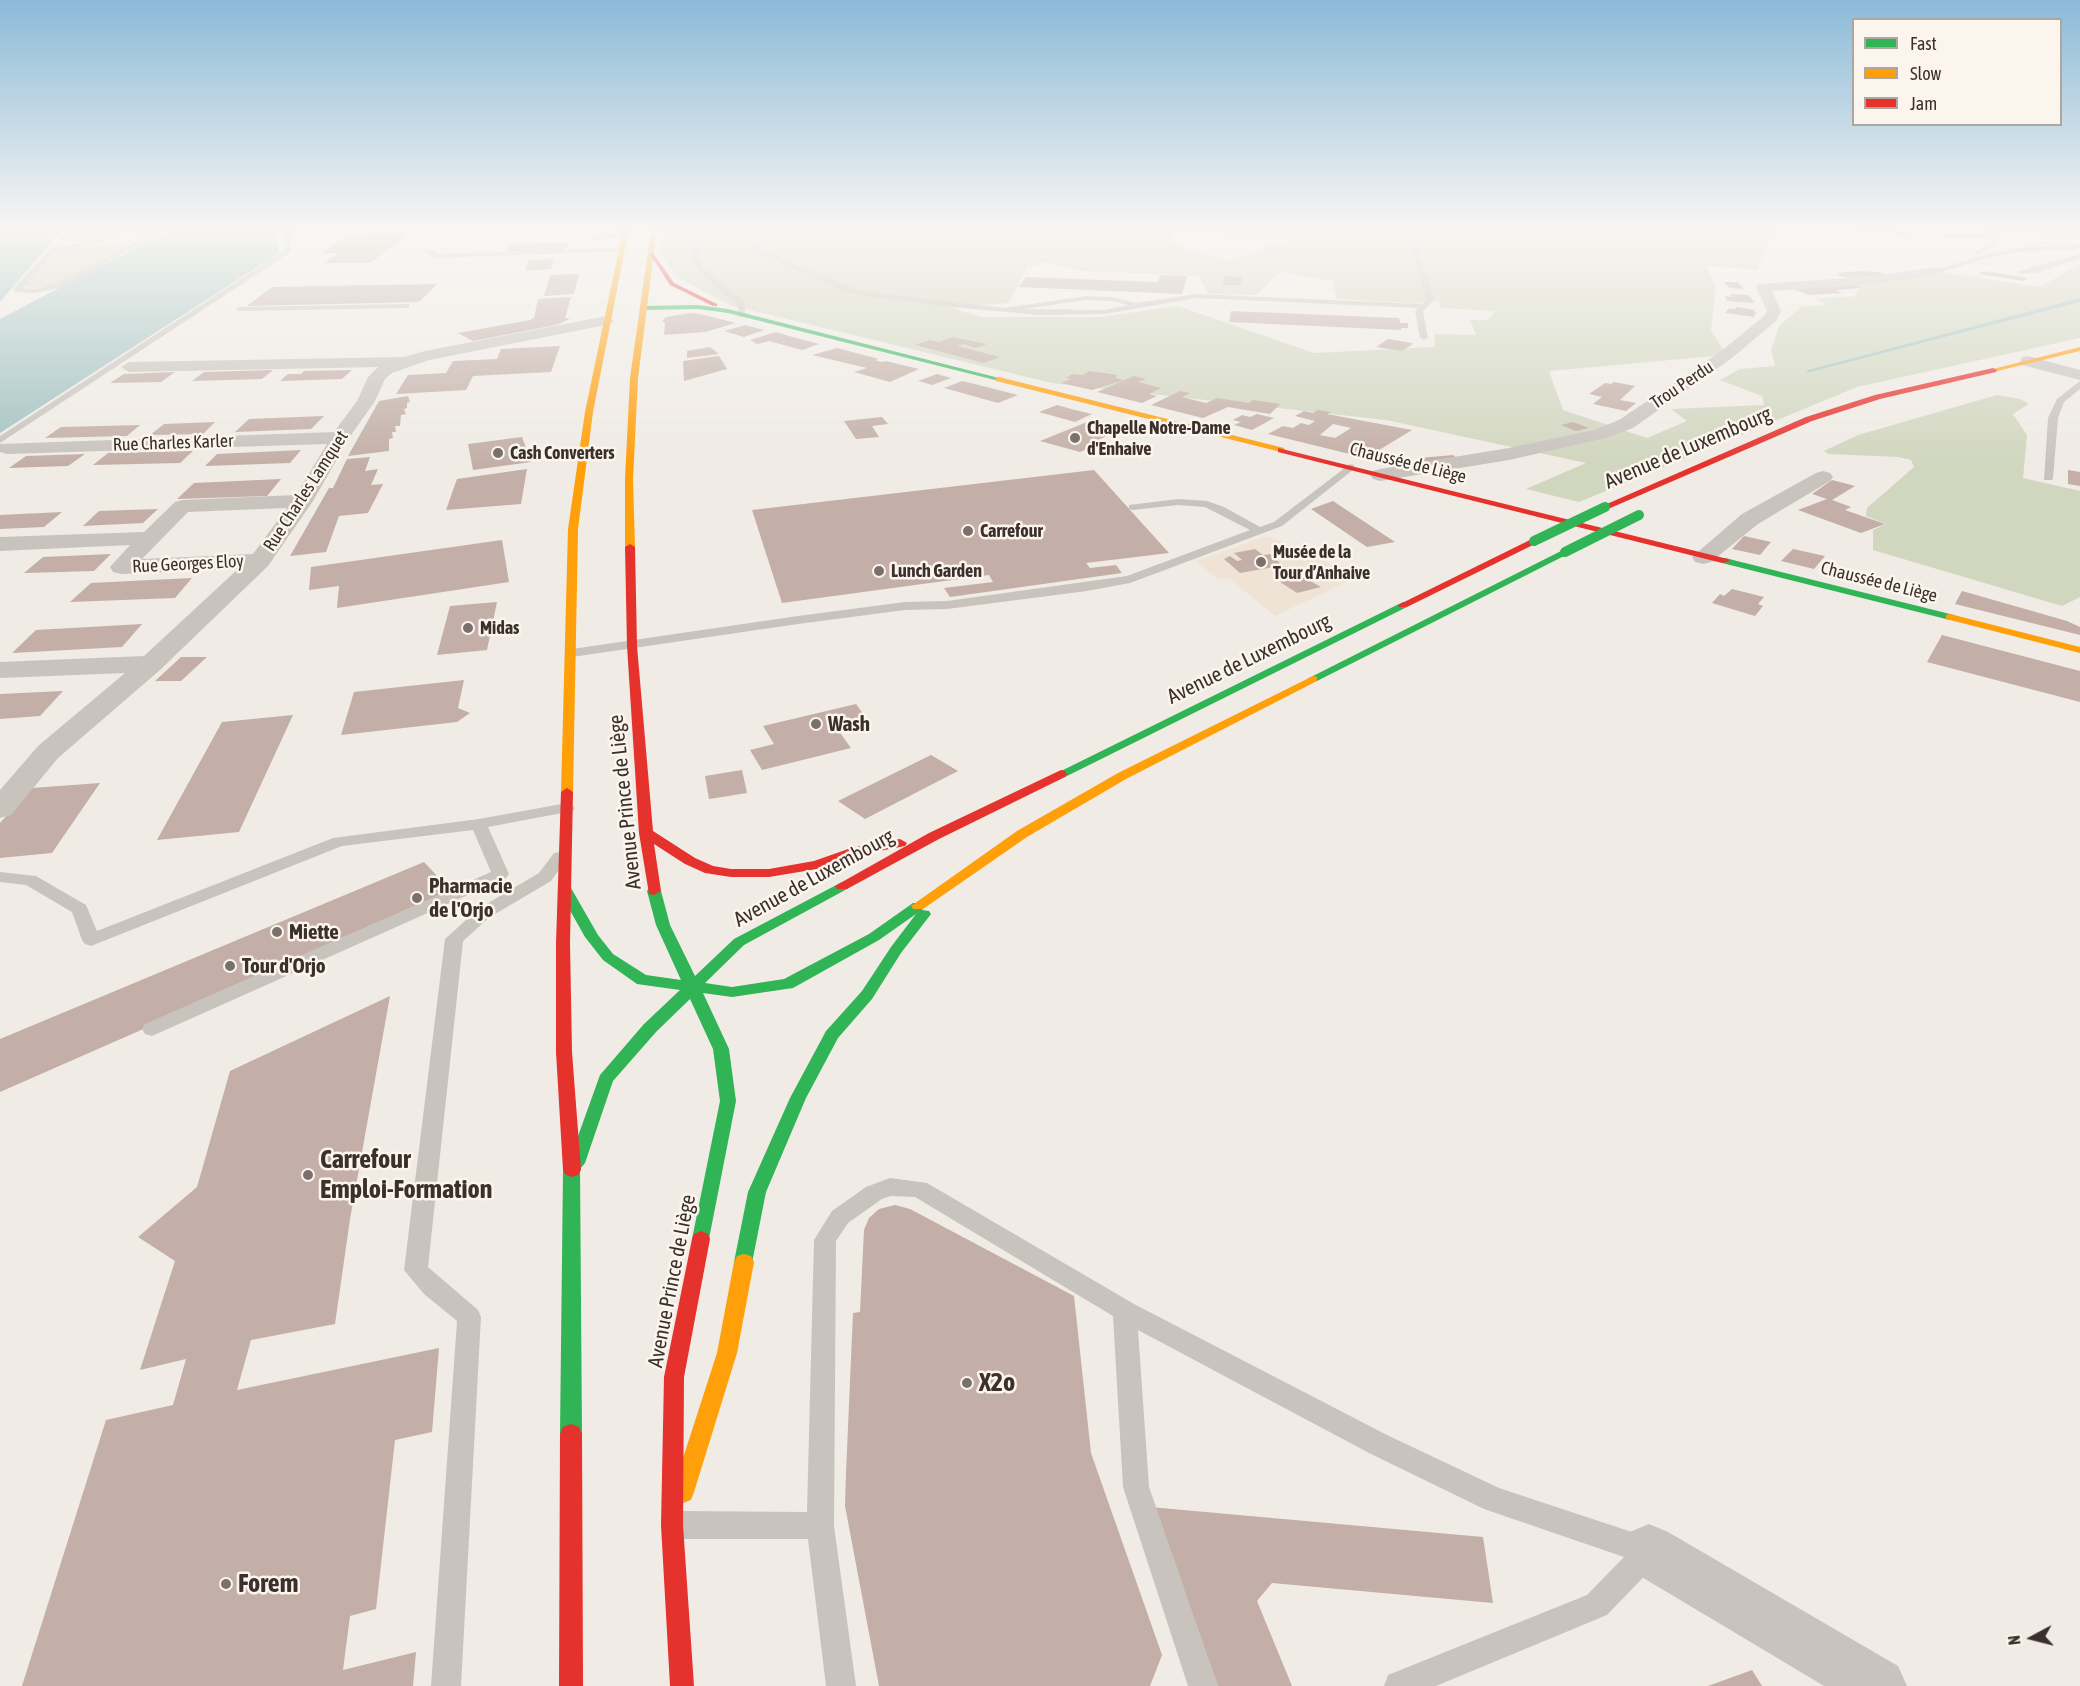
<!DOCTYPE html>
<html>
<head>
<meta charset="utf-8">
<style>
	body { margin:0 }
	#map { position:relative; width:2080px; height:1686px; overflow:hidden; background:#f0ebe5; font-family:"Asap Condensed",sans-serif }
	canvas { display:block }
	.legend { position:absolute; left:1852px; top:18px; width:210px; height:108px; box-sizing:border-box; background:#fbf5ee; border:2px solid #aea6a0; margin:0; padding:8px 10px; list-style:none; font-size:18px; color:#3b302b }
	.legend li { display:flex; align-items:center; gap:12px; height:30px }
	.legend b { width:30px; border:2px solid #aea6a0 }
	.north { position:absolute; left:2002px; top:1608px; width:60px; height:60px; -webkit-text-stroke:4px #fbf5ee; paint-order:stroke; rotate:263deg; font-size:16px; font-weight:700; line-height:24px; text-align:center; color:#3b302b }
	.north::after { content:''; display:block; margin:auto; width:21px; height:27px; background:#3b302b; clip-path:polygon(50% 0,100% 100%,50% 72%,0 100%) }
</style>
</head>
<body>
<div id="map">
<canvas width="2080" height="1686"></canvas>
<ul class="legend">
<li><b style="height:8px;background:#30b455"></b>Fast</li>
<li><b style="height:8px;background:#ff9f0a"></b>Slow</li>
<li><b style="height:8px;background:#e5322d"></b>Jam</li>
</ul>
<div class="north">N</div>
</div>
<script>
const ctx = document.querySelector('canvas').getContext('2d');
ctx.lineJoin = 'round';
function fillPath(path, color) { ctx.fillStyle = color; ctx.fill(path, 'evenodd'); }
const toPath = rows => new Path2D(rows.map(r => 'M' + r).join(''));
function stroke(path, color, width, dash) { ctx.strokeStyle = color; ctx.lineWidth = width; ctx.lineCap = dash ? 'butt' : 'round'; ctx.setLineDash(dash || []); ctx.stroke(path); }
function drawText(font, color, halo, rows, align = 'center') {
  ctx.font = font + ' "Asap Condensed",sans-serif'; ctx.lineWidth = 5; ctx.setLineDash([]); ctx.textBaseline = 'middle'; ctx.strokeStyle = halo; ctx.fillStyle = color; for (const [text, x, y, turn = 0] of rows) {
    ctx.save(); ctx.translate(x, y); ctx.rotate((+turn || 0) * Math.PI / 180); ctx.textAlign = isNaN(turn) ? turn : align; if (halo) ctx.strokeText(text, 0, 0); ctx.fillText(text, 0, 0); ctx.restore();
  }
}
fillPath(toPath([
	[74,229,165,229,129,235,67,237],
	[666,229,1773,229,1757,270,1707,266,1716,287,1711,330,1726,355,1549,371,1563,410,1647,438,1687,421,1671,409,1764,405,1762,396,1720,380,1740,369,1775,366,1771,349,1780,325,1802,306,1822,306,1824,303,1815,299,1855,296,1860,288,1847,282,1936,271,2040,287,2080,264,2080,338,1857,387,1579,502,1526,489,1586,463,1386,420,1052,383,729,305,677,277,659,252],
	[1172,233,1296,238,1229,261,1174,244],
	[1044,262,1083,271,1198,276,1209,294,1256,295,1280,272,1332,281,1337,299,1411,303,1439,301,1440,308,1495,311,1488,320,1470,320,1476,335,1435,334,1434,347,1314,353,1178,306,1099,317,981,317,952,308,1009,303,1027,268],
	[1971,229,2080,229,2080,240,2014,232],
	[117,243,131,246,54,285,35,288,23,287,52,251,71,246],
	[1997,395,2020,399,2029,404,2013,414,2027,435,2023,478,2080,491,2080,597,2062,606,1873,550,1873,530,1886,524,1866,516,1867,508,1914,467,1911,460,1898,457,1828,454,1824,451,1858,435]
]), '#d1d6bf');
fillPath(toPath([
	[1267,536,1318,556,1352,579,1275,616,1229,578,1218,579,1196,561],
	[1235,553,1270,554,1282,565,1321,587,1297,593,1280,582,1296,578,1274,567,1240,573,1227,563,1242,560]
]), '#eee3d5');
fillPath(toPath([
	[0,229,63,229,0,302],
	[178,229,281,229,278,237,279,253,0,433,0,319,160,235]
]), '#a1c2c1');
fillPath(toPath([
	[2080,298,2080,302,1810,372,1805,371,2080,298]
]), '#a1c2c1');
fillPath(toPath([
	[1860,229,1915,233,1916,235,1862,233],
	[366,233,410,233,370,263,324,263,338,253,321,253,345,237,362,237],
	[569,242,565,250,506,252,511,244],
	[554,259,551,269,525,271,529,260],
	[1859,271,1879,272,1889,275,1851,278,1832,275,1840,275,1836,273],
	[1984,271,2028,278,2023,281,1979,274],
	[579,274,574,294,544,296,550,275],
	[1160,275,1187,276,1182,294,1018,287,1026,277,1158,282],
	[1224,276,1242,277,1241,285,1223,285],
	[1723,282,1738,282,1744,289,1730,288],
	[437,284,419,302,247,306,272,287],
	[1851,284,1861,288,1836,290,1842,293,1809,295,1790,288],
	[1731,294,1749,295,1755,303,1727,301,1725,296,1732,297],
	[571,297,565,318,570,319,556,325,473,341,458,333,530,320,534,318,538,299],
	[1736,307,1755,310,1754,312,1756,312,1754,317,1725,313,1728,309,1735,309],
	[1231,311,1399,318,1400,323,1408,323,1408,328,1401,328,1401,330,1229,322],
	[690,313,700,314,736,323,705,332,664,335,665,323,662,321,666,317],
	[745,325,764,330,744,337,724,331],
	[776,332,789,336,819,344,802,350,769,341,757,344,750,340],
	[953,337,987,344,976,348,963,344,957,346,1000,357,984,363,915,345,929,340,939,342],
	[1388,339,1412,343,1413,344,1402,351,1376,347],
	[560,346,551,372,473,376,466,390,396,394,408,375,446,373,453,361,497,359,501,349],
	[710,347,719,354,687,358,687,351],
	[837,348,879,359,875,360,882,362,886,361,919,369,890,382,854,372,867,368,812,355],
	[719,356,727,369,684,381,683,361],
	[273,370,262,379,192,381,204,372],
	[352,370,342,379,280,381,288,374,301,374,304,371],
	[1089,371,1118,375,1115,378,1124,380,1092,390,1061,383,1072,379,1066,378,1072,374,1083,375],
	[175,372,161,382,110,383,124,374],
	[937,374,951,378,932,385,918,381],
	[1134,376,1146,379,1138,382,1161,388,1149,394,1157,396,1142,403,1097,392],
	[962,381,975,384,1018,395,998,403,944,388],
	[1614,382,1635,386,1620,400,1636,403,1626,411,1593,404,1602,397,1589,394,1605,383,1611,384],
	[1180,391,1190,393,1182,397,1206,403,1217,398,1249,403,1253,400,1280,404,1270,414,1228,407,1203,418,1151,405],
	[408,396,410,402,407,403,407,408,404,409,406,414,401,415,400,426,395,426,396,432,392,432,393,438,389,439,389,451,348,456,379,401],
	[1057,405,1075,410,1092,414,1075,422,1039,412],
	[1318,410,1331,412,1327,414,1412,430,1366,458,1268,434,1283,426,1293,428,1301,423,1309,425,1315,421,1295,416,1304,411,1313,413],
	[1333,424,1351,428,1335,438,1320,435],
	[1257,414,1274,418,1252,430,1234,425,1241,422,1233,420,1242,415,1250,417],
	[324,416,311,429,235,432,249,419],
	[882,417,888,424,872,426,879,437,856,439,844,421],
	[1092,420,1123,428,1092,443,1096,445,1080,452,1040,441],
	[215,422,203,434,150,435,164,424],
	[1573,422,1589,428,1576,431,1561,425],
	[140,425,127,436,45,438,61,427],
	[522,437,531,462,473,470,468,444],
	[301,450,290,463,205,466,217,454],
	[193,451,180,463,93,465,108,453],
	[85,454,68,466,9,468,26,456],
	[1453,455,1458,459,1425,462,1420,458],
	[370,457,365,471,378,469,371,485,383,484,368,513,339,516,326,552,290,556,329,488,333,488,347,459],
	[527,469,521,504,446,510,457,479],
	[1094,470,1169,553,1086,563,1090,568,1116,565,1122,573,950,597,944,588,993,582,989,575,782,603,752,510],
	[2068,470,2080,472,2080,486,2068,484],
	[281,479,267,496,177,499,194,483],
	[1832,480,1855,486,1832,500,1851,507,1845,510,1885,524,1861,533,1798,510,1827,499,1812,494],
	[1333,501,1395,542,1367,547,1311,509],
	[158,509,143,523,83,526,99,511],
	[62,512,44,527,0,529,0,515],
	[1744,536,1771,542,1760,555,1732,549],
	[502,540,509,582,337,608,339,586,309,590,311,567],
	[1255,549,1263,555,1270,554,1282,565,1321,587,1297,593,1280,582,1296,578,1274,567,1240,573,1224,559,1230,556,1237,561,1242,560,1234,553],
	[1793,549,1825,556,1814,569,1781,561],
	[111,554,94,571,24,573,43,557],
	[192,578,175,598,70,602,91,583],
	[1732,589,1764,597,1758,604,1763,606,1755,616,1712,603,1720,594,1724,596],
	[1962,591,2067,621,2080,627,2080,635,1955,604],
	[497,602,487,650,437,655,450,606],
	[142,624,122,647,12,653,36,630],
	[1942,635,2080,671,2080,702,1927,662],
	[181,657,207,657,181,681,155,681],
	[464,680,458,708,470,713,457,722,341,735,354,692],
	[63,691,40,716,0,719,0,694],
	[856,704,869,722,838,730,851,748,762,770,750,750,774,744,763,726],
	[293,715,239,832,157,840,222,722],
	[931,755,958,771,865,819,838,801],
	[742,770,747,793,709,799,705,776],
	[100,783,52,853,0,858,0,823,32,788],
	[424,862,453,893,0,1092,0,1039],
	[390,996,350,1219,335,1324,251,1340,237,1390,439,1348,432,1432,395,1440,376,1609,350,1616,343,1670,416,1652,413,1686,22,1686,106,1420,173,1405,186,1359,140,1370,175,1261,138,1237,197,1187,230,1071],
	[895,1205,910,1209,1074,1296,1091,1453,1162,1655,1150,1686,879,1686,845,1506,846,1473,853,1313,860,1312,864,1230,869,1218,879,1209],
	[1150,1507,1483,1537,1493,1603,1272,1583,1257,1601,1292,1686,1218,1686],
	[1752,1670,1762,1686,1708,1686]
]), '#c3afa7');
fillPath(toPath([
	[67,229,73,229,68,237,112,240,55,251,23,288,36,289,57,283,146,236,162,229,172,229,150,238,63,287,36,293,14,292,14,288,51,248,87,242,61,240,67,229],
	[287,229,293,229,290,238,291,252,0,443,0,436,285,250,284,238,287,229],
	[705,229,712,229,702,242,698,257,705,269,744,302,746,317,740,317,737,305,699,272,692,257,696,242,705,229],
	[739,229,745,229,750,240,759,249,859,291,1004,308,1086,296,1112,297,1136,303,1196,294,1422,304,1426,300,1407,229,1413,229,1434,300,1423,311,1428,338,1424,340,1420,338,1415,311,1418,308,1196,298,1105,314,1039,315,943,306,858,295,837,289,755,251,745,242,739,229],
	[1086,300,1112,301,1128,305,1105,310,1024,309,1086,300],
	[1976,233,1996,237,1998,243,1978,255,1976,252,1991,242,1991,239,1933,236,1976,233],
	[624,234,626,237,591,240,588,238,624,234],
	[2080,245,2080,249,2020,252,1991,257,1936,273,1932,271,1990,253,2020,248,2080,245],
	[621,248,623,251,438,258,430,256,425,250,430,249,438,254,621,248],
	[2080,254,2080,258,2036,273,2020,274,2016,272,2080,254],
	[406,304,409,304,409,308,239,311,235,309,239,307,406,304],
	[2080,381,2080,389,2064,402,2058,418,2053,478,2052,480,2044,480,2048,418,2057,399,2080,381],
	[1350,464,1354,465,1354,469,1282,526,1130,583,1087,591,947,609,905,610,798,624,572,657,565,653,572,649,798,616,905,602,947,601,1127,576,1250,530,1205,507,1178,505,1133,510,1129,509,1129,505,1178,499,1207,501,1224,507,1260,527,1274,522,1350,464],
	[567,803,575,808,573,811,488,827,509,874,506,878,152,1036,145,1034,142,1029,145,1024,491,872,473,830,342,846,91,946,85,944,82,940,72,912,26,885,0,882,0,872,36,876,86,905,97,931,333,838,479,819,567,803],
	[560,852,568,857,551,881,490,917,463,941,428,1267,478,1310,481,1317,461,1686,431,1686,457,1321,424,1294,404,1270,445,939,478,909,539,873,554,853,560,852],
	[890,1178,927,1183,1134,1304,1387,1435,1499,1488,1659,1541,1663,1551,1659,1561,1607,1615,1436,1686,1384,1686,1388,1675,1587,1595,1624,1557,1484,1509,1369,1453,1138,1330,1149,1487,1218,1686,1188,1686,1123,1487,1113,1316,915,1197,891,1196,882,1199,848,1223,836,1241,834,1526,856,1686,826,1686,808,1539,679,1539,669,1535,665,1525,669,1515,679,1511,807,1512,814,1240,832,1211,866,1187,890,1178]
]), '#c9c3be');
fillPath(toPath([
	[1936,267,1941,268,1943,271,1941,274,1865,285,1772,291,1781,311,1776,321,1732,358,1633,428,1606,438,1509,460,1380,481,1373,479,1370,475,1373,471,1380,469,1509,448,1594,430,1619,420,1720,352,1764,316,1767,311,1756,287,1758,284,1865,277,1936,267],
	[606,316,614,321,611,324,429,360,392,373,385,379,375,401,349,438,313,501,268,566,160,670,58,758,11,815,0,818,0,790,38,746,125,673,0,678,0,662,144,656,238,569,121,574,113,572,110,567,130,545,0,551,0,537,144,532,175,502,182,500,296,495,327,444,7,454,0,452,0,444,334,432,357,401,368,377,378,367,129,372,121,367,129,362,404,357,425,351,606,316],
	[287,508,253,554,142,559,188,512,287,508],
	[2028,356,2080,370,2080,380,2022,365,2020,361,2022,357,2028,356],
	[1823,471,1830,473,1833,477,1830,481,1758,524,1711,562,1703,564,1695,562,1692,557,1742,514,1816,473,1823,471],
	[1649,1524,1668,1532,1898,1666,1907,1686,1824,1686,1630,1570,1622,1551,1630,1532,1649,1524]
]), '#c9c3be');
fillPath(toPath([
	[698,305,728,309,1003,379,999,381,728,313,698,309,642,310,639,308,642,306,698,305],
	[1565,549,1570,552,1568,554,1317,681,1309,681,1307,679,1565,549],
	[1725,558,1954,615,1955,617,1950,620,1722,563,1720,561,1725,558],
	[1403,602,1407,603,1407,607,1065,777,1057,777,1055,774,1403,602],
	[842,882,847,883,849,886,847,889,744,945,705,983,732,987,784,979,869,934,913,903,923,903,925,906,922,910,929,911,931,914,901,953,872,999,838,1038,806,1098,766,1192,751,1268,744,1270,737,1268,734,1262,748,1192,790,1098,826,1031,862,991,891,947,916,914,879,940,793,988,732,997,703,993,729,1049,736,1101,708,1244,701,1247,694,1244,692,1239,720,1101,713,1049,690,999,656,1032,613,1081,585,1163,580,1169,582,1434,579,1441,571,1444,563,1441,560,1434,563,1170,568,1164,600,1075,644,1024,680,990,637,984,603,960,585,937,559,891,566,887,571,888,598,935,613,954,646,975,681,980,656,925,647,891,649,888,654,887,661,891,670,925,695,976,734,939,842,882]
]), '#30b455');
fillPath(toPath([
	[623,229,629,229,593,412,578,529,573,792,567,796,561,792,568,529,585,412,623,229],
	[651,229,657,229,638,378,633,479,635,547,630,550,625,547,625,479,630,378,651,229],
	[2080,347,2080,351,1993,372,1989,370,2080,347],
	[999,377,1284,448,1285,450,1281,452,996,381,996,377,999,377],
	[1950,614,2080,647,2080,653,1946,619,1946,615,1950,614],
	[1313,676,1317,677,1317,681,1126,779,1027,837,923,909,913,909,911,906,1017,831,1118,773,1313,676],
	[744,1254,751,1256,754,1262,737,1353,694,1492,691,1500,683,1503,675,1500,672,1492,717,1353,734,1262,737,1256,744,1254]
]), '#ff9f0a');
fillPath(toPath([
	[649,253,653,253,674,283,717,304,717,306,713,306,670,285,649,253],
	[1993,368,1997,370,1996,372,1880,399,1812,421,1608,509,1600,507,1806,417,1875,395,1993,368],
	[1278,448,1728,559,1730,561,1722,563,1278,452,1278,448],
	[1534,538,1537,539,1537,543,1407,607,1399,607,1398,605,1534,538],
	[630,544,635,547,637,646,653,831,695,858,713,866,731,869,769,869,814,861,851,848,900,839,907,843,905,846,859,855,817,869,769,877,731,877,705,873,685,864,654,844,661,891,654,895,649,894,639,833,627,646,625,547,630,544],
	[1061,770,1065,771,1067,774,1065,777,939,839,847,889,837,889,835,886,929,833,1061,770],
	[567,788,573,792,570,943,572,1052,581,1170,578,1175,572,1177,566,1175,563,1170,556,1052,556,943,561,792,567,788],
	[701,1231,708,1234,710,1239,684,1377,683,1525,694,1686,670,1686,661,1525,664,1377,692,1239,694,1234,701,1231],
	[571,1424,579,1427,582,1434,583,1686,559,1686,560,1434,563,1427,571,1424]
]), '#e5322d');
stroke(toPath([
	[1534,541,1605,507],
	[1565,552,1639,515]
]), '#30b455', 10);
const sky = ctx.createLinearGradient(0, 0, 0, 465);
sky.addColorStop(0, '#8bbad8');
sky.addColorStop(0.49, '#f8f6f3');
sky.addColorStop(1, '#f8f6f300');
ctx.fillStyle = sky;
ctx.fillRect(0, 0, 2080, 465);
for (const [x, y, r, color] of [
	[1075,438,6,"#7a716c"],
	[498,453,6,"#7a716c"],
	[968,531,6,"#7a716c"],
	[1261,562,6,"#7a716c"],
	[879,571,6,"#7a716c"],
	[468,628,6,"#7a716c"],
	[816,724,6,"#7a716c"],
	[417,898,6,"#7a716c"],
	[277,932,6,"#7a716c"],
	[230,966,6,"#7a716c"],
	[308,1175,6,"#7a716c"],
	[967,1383,6,"#7a716c"],
	[226,1584,6,"#7a716c"]
]) { const dot = new Path2D(); dot.arc(x, y, r, 0, 2 * Math.PI); ctx.fillStyle = color; ctx.fill(dot); stroke(dot, '#fbf5ee', 2); }
drawText('18px', '#3b302b', '#fbf5ee', [
	["Trou Perdu",1682,385,-34],
	["Rue Charles Karler",173,443,-2],
	["Chaussée de Liège",1408,463,14],
	["Rue Charles Lamquet",306,491,-57],
	["Rue Georges Eloy",188,564,-3],
	["Chaussée de Liège",1879,582,14]
]);
drawText('bold 18px', '#3b302b', '#fbf5ee', [
	["Chapelle Notre-Dame",1087,428],
	["d'Enhaive",1087,449],
	["Cash Converters",510,453],
	["Carrefour",980,531],
	["Musée de la",1273,552],
	["Tour d’Anhaive",1273,573],
	["Lunch Garden",891,571],
	["Midas",480,628]
], 'left');
drawText('21px', '#3b302b', '#fbf5ee', [
	["Avenue de Luxembourg",1688,448,-23],
	["Avenue de Luxembourg",1249,659,-26],
	["Avenue Prince de Liège",625,802,-96],
	["Avenue de Luxembourg",814,878,-29],
	["Avenue Prince de Liège",672,1281,-79]
]);
drawText('bold 21px', '#3b302b', '#fbf5ee', [
	["Wash",828,724],
	["Pharmacie",429,886],
	["de l'Orjo",429,910],
	["Miette",289,932],
	["Tour d'Orjo",242,966]
], 'left');
drawText('bold 26px', '#3b302b', '#fbf5ee', [
	["Carrefour",320,1160],
	["Emploi-Formation",320,1190],
	["X2o",979,1383],
	["Forem",238,1584]
], 'left');
</script>
</body>
</html>
